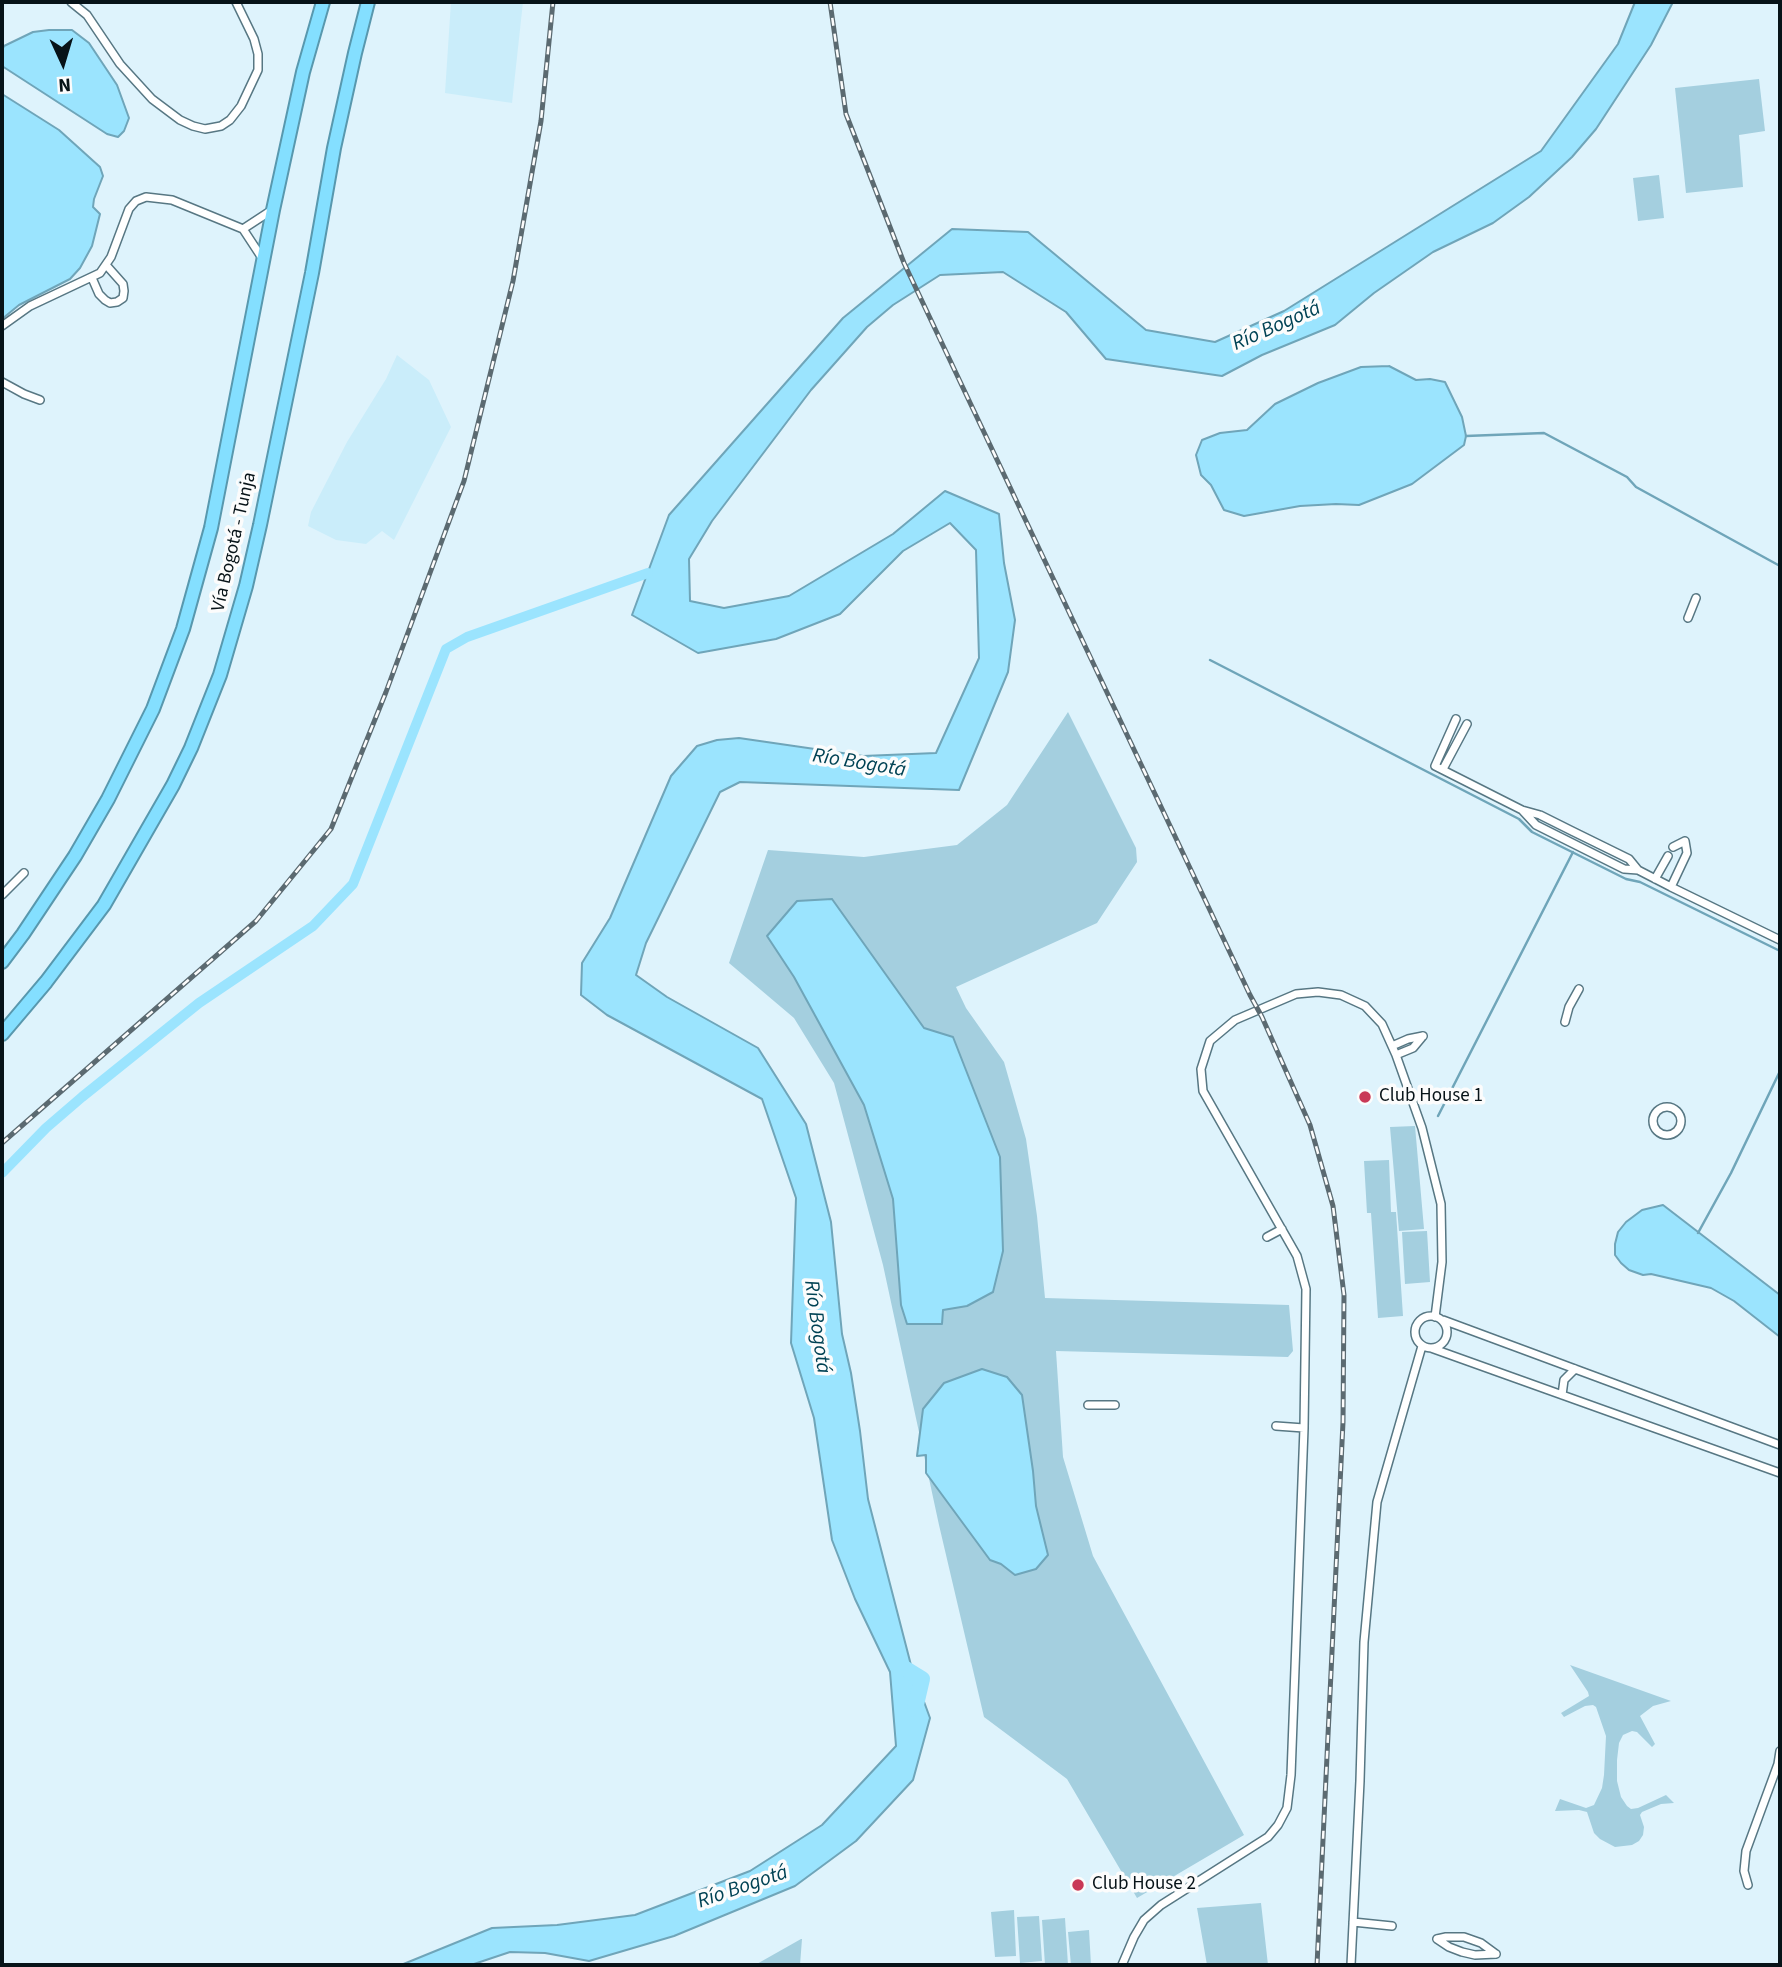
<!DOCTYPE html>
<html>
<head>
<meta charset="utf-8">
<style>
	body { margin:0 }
	#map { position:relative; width:1782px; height:1967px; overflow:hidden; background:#def3fc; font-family:"Source Sans 3",sans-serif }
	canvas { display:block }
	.frame { position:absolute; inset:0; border:4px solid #071318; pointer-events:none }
	.north { position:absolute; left:28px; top:28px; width:70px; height:70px; -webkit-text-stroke:5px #fcfcfc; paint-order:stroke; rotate:176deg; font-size:19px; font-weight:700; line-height:28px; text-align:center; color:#071318 }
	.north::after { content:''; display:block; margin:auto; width:24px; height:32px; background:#071318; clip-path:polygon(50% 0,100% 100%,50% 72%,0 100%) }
</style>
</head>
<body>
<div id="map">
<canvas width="1782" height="1967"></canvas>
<div class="frame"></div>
<div class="north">N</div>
</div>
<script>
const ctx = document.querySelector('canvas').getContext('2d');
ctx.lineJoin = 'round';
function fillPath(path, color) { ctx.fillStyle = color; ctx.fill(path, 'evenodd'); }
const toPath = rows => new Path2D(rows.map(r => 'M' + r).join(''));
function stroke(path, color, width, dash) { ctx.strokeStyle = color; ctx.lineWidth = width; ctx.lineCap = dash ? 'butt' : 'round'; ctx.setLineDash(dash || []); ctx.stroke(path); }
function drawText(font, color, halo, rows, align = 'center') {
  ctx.font = font + ' "Source Sans 3",sans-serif'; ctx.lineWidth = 7; ctx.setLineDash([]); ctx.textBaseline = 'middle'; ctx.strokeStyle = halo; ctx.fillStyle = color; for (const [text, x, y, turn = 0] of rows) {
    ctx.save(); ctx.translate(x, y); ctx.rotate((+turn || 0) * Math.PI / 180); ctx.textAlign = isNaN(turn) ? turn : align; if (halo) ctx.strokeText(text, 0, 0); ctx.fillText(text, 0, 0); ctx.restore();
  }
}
fillPath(toPath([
	[451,2,523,2,512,103,445,93],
	[397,355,429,380,451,427,394,540,382,531,366,544,336,540,308,526,311,512,347,442,386,379]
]), '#caedfa');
fillPath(toPath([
	[1759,79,1765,131,1739,135,1743,187,1686,193,1675,88],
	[1659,175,1664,218,1638,221,1633,178],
	[1068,712,1136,848,1137,862,1097,923,956,987,966,1008,1004,1062,1026,1139,1037,1216,1045,1298,1289,1305,1293,1351,1288,1357,1056,1351,1063,1457,1093,1556,1244,1835,1137,1898,1067,1779,984,1717,939,1525,883,1265,834,1083,794,1018,729,963,768,850,864,857,957,845,1007,805],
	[1415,1126,1424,1229,1399,1231,1390,1127],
	[1389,1160,1391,1212,1396,1212,1403,1316,1378,1318,1371,1213,1367,1213,1364,1161],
	[1427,1231,1430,1282,1405,1284,1402,1232],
	[1570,1665,1671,1701,1653,1706,1640,1716,1655,1744,1652,1747,1637,1732,1632,1731,1623,1735,1619,1743,1617,1760,1617,1781,1621,1797,1627,1806,1631,1809,1638,1808,1666,1795,1674,1803,1661,1804,1642,1812,1640,1815,1644,1827,1643,1835,1639,1841,1632,1845,1615,1847,1600,1839,1594,1833,1587,1812,1579,1810,1555,1811,1560,1799,1586,1808,1594,1805,1602,1788,1604,1775,1606,1736,1596,1707,1593,1705,1585,1706,1564,1717,1561,1713,1589,1696,1588,1692],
	[1261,1903,1268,1965,1207,1965,1197,1908],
	[1014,1910,1016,1956,995,1957,991,1912],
	[1039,1916,1042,1961,1020,1963,1017,1917],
	[1065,1918,1068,1965,1045,1965,1042,1920],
	[1089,1930,1091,1965,1071,1965,1068,1932],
	[802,1939,800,1965,755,1965,801,1939]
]), '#a4cfdf');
const water = toPath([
	[1635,2,1673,2,1651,45,1596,129,1572,157,1529,197,1493,223,1433,252,1374,293,1335,325,1262,355,1222,376,1106,359,1066,312,1003,272,940,275,893,305,867,327,811,390,712,521,689,559,690,601,724,608,789,596,893,534,945,491,999,514,1004,563,1015,620,1008,672,959,790,740,782,720,792,646,943,636,975,667,997,758,1048,806,1124,831,1222,842,1334,851,1373,860,1431,868,1499,912,1669,930,1718,913,1780,856,1841,795,1886,674,1936,589,1961,545,1953,510,1952,471,1965,401,1965,492,1928,557,1925,635,1915,750,1871,822,1825,896,1746,890,1672,855,1599,832,1540,814,1418,791,1343,796,1198,762,1099,607,1015,581,995,582,963,610,918,671,776,697,746,717,740,739,738,863,756,936,753,979,658,976,550,950,523,903,551,840,614,776,639,698,653,632,615,669,515,843,318,952,229,1028,232,1146,330,1215,342,1284,311,1541,151,1618,44,1635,2],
	[49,30,72,30,89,43,117,85,129,118,124,131,118,137,107,134,2,66,2,50,4,46,33,32,49,30],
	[2,94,59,130,100,167,103,176,94,199,93,207,100,214,92,246,80,268,70,279,19,305,2,319,2,94],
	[1389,366,1416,380,1430,379,1445,382,1462,417,1466,436,1464,445,1412,484,1359,505,1336,504,1300,506,1244,516,1224,510,1211,485,1201,475,1196,455,1202,440,1220,433,1247,430,1275,404,1318,383,1361,367,1389,366],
	[832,899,924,1028,953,1037,1000,1157,1003,1251,993,1292,967,1306,943,1310,942,1324,907,1324,901,1305,893,1199,864,1105,794,977,767,936,797,901,832,899],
	[1663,1205,1780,1295,1780,1337,1734,1301,1711,1288,1651,1274,1643,1275,1629,1270,1621,1263,1615,1255,1615,1244,1618,1232,1626,1222,1642,1210,1663,1205],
	[982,1369,1007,1377,1022,1395,1033,1471,1036,1506,1048,1555,1036,1569,1015,1575,1001,1564,990,1560,926,1473,926,1455,917,1456,923,1409,944,1383,982,1369]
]);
fillPath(water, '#9be4fe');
stroke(water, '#6fa5b9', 2);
stroke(toPath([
	[1466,436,1544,433,1627,477,1636,487,1780,566],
	[1210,660,1519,819,1532,832,1626,879,1640,882,1780,951],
	[1438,1116,1573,852],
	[1698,1233,1731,1173,1780,1071]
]), '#6fa5b9', 2.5);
stroke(toPath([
	[2,1173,46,1128,82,1097,199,1003,313,926,353,884,446,649,467,637,648,573]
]), '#9be4fe', 10);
stroke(toPath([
	[896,1663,922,1679,915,1709]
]), '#9be4fe', 16);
const street = toPath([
	[71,2,87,15,120,64,152,99,180,120,193,126,205,129,221,126,230,120,241,106,258,70,258,54,254,39,236,2],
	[243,229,272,210],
	[92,278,99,294,105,300,110,303,117,302,123,298,124,291,123,284,107,266],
	[2,326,30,306,100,273,111,257,129,209,136,201,146,197,172,200,243,229,264,261],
	[2,382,24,394,40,400],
	[1688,618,1696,598],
	[1456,719,1435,766,1522,810,1540,815,1572,831,1629,859,1638,870,1671,887,1780,940],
	[1443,769,1467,724],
	[1523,811,1536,825,1624,869,1638,870],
	[1655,879,1668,856],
	[1671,887,1687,853,1685,841,1673,847],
	[2,895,24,873],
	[1565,1022,1569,1007,1579,989],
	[1392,1046,1408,1039,1423,1036],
	[1396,1055,1413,1048,1423,1036],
	'1653 1121a14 14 0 1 1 28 0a14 14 0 1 1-28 0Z',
	[1267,1237,1282,1229],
	'1415 1332a16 16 0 1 1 32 0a16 16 0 1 1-32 0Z',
	[1443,1320,1780,1445],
	[1431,1348,1780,1473],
	[1562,1395,1564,1380,1575,1369],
	[1088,1405,1115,1405],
	[1276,1426,1304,1428],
	[1748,1885,1744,1871,1746,1851,1778,1764,1780,1751],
	[1353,1922,1392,1926],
	[1437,1939,1446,1937,1464,1937,1481,1943,1496,1954],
	[1437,1939,1449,1947,1462,1952,1475,1955,1496,1954],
	[1122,1965,1134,1937,1144,1920,1161,1905,1268,1837,1278,1825,1287,1808,1291,1775,1304,1428,1306,1289,1297,1256,1203,1091,1201,1069,1210,1041,1235,1020,1296,994,1318,992,1341,995,1365,1006,1382,1024,1396,1055,1422,1128,1441,1204,1442,1262,1435,1317],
	[1351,1965,1360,1781,1364,1642,1377,1502,1422,1346]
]);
const highway = toPath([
	[2,962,23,934,75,856,108,799,153,709,183,629,211,528,273,210,303,72,323,2],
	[2,1034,46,982,104,905,173,785,191,748,220,675,246,586,260,525,312,273,334,148,355,53,368,2]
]);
stroke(street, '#577783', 10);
stroke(highway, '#5898ae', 16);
stroke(street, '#fff', 7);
stroke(highway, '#84dfff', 12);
const rail = toPath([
	[830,2,846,114,904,263,1250,995,1262,1017,1310,1125,1333,1206,1344,1295,1343,1422,1317,1965],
	[2,1143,256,921,331,829,386,692,464,481,513,281,541,121,553,2]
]);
stroke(rail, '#5b6a71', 5);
stroke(rail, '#fcfcfc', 2.5, [8]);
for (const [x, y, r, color] of [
	[1365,1097,7,"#c93957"],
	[1078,1885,7,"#c93957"]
]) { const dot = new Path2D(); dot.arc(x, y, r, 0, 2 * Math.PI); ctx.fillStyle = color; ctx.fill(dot); stroke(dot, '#fcfcfc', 2.5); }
drawText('19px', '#071318', '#fcfcfc', [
	["Vía Bogotá - Tunja",235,542,-77]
]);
drawText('19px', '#071318', '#fcfcfc', [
	["Club House 1",1379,1097],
	["Club House 2",1092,1885]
], 'left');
drawText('italic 21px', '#004254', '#fcfcfc', [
	["Río Bogotá",1277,327,-24],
	["Río Bogotá",859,764,9],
	["Río Bogotá",816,1327,82],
	["Río Bogotá",743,1888,-19]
]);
</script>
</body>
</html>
